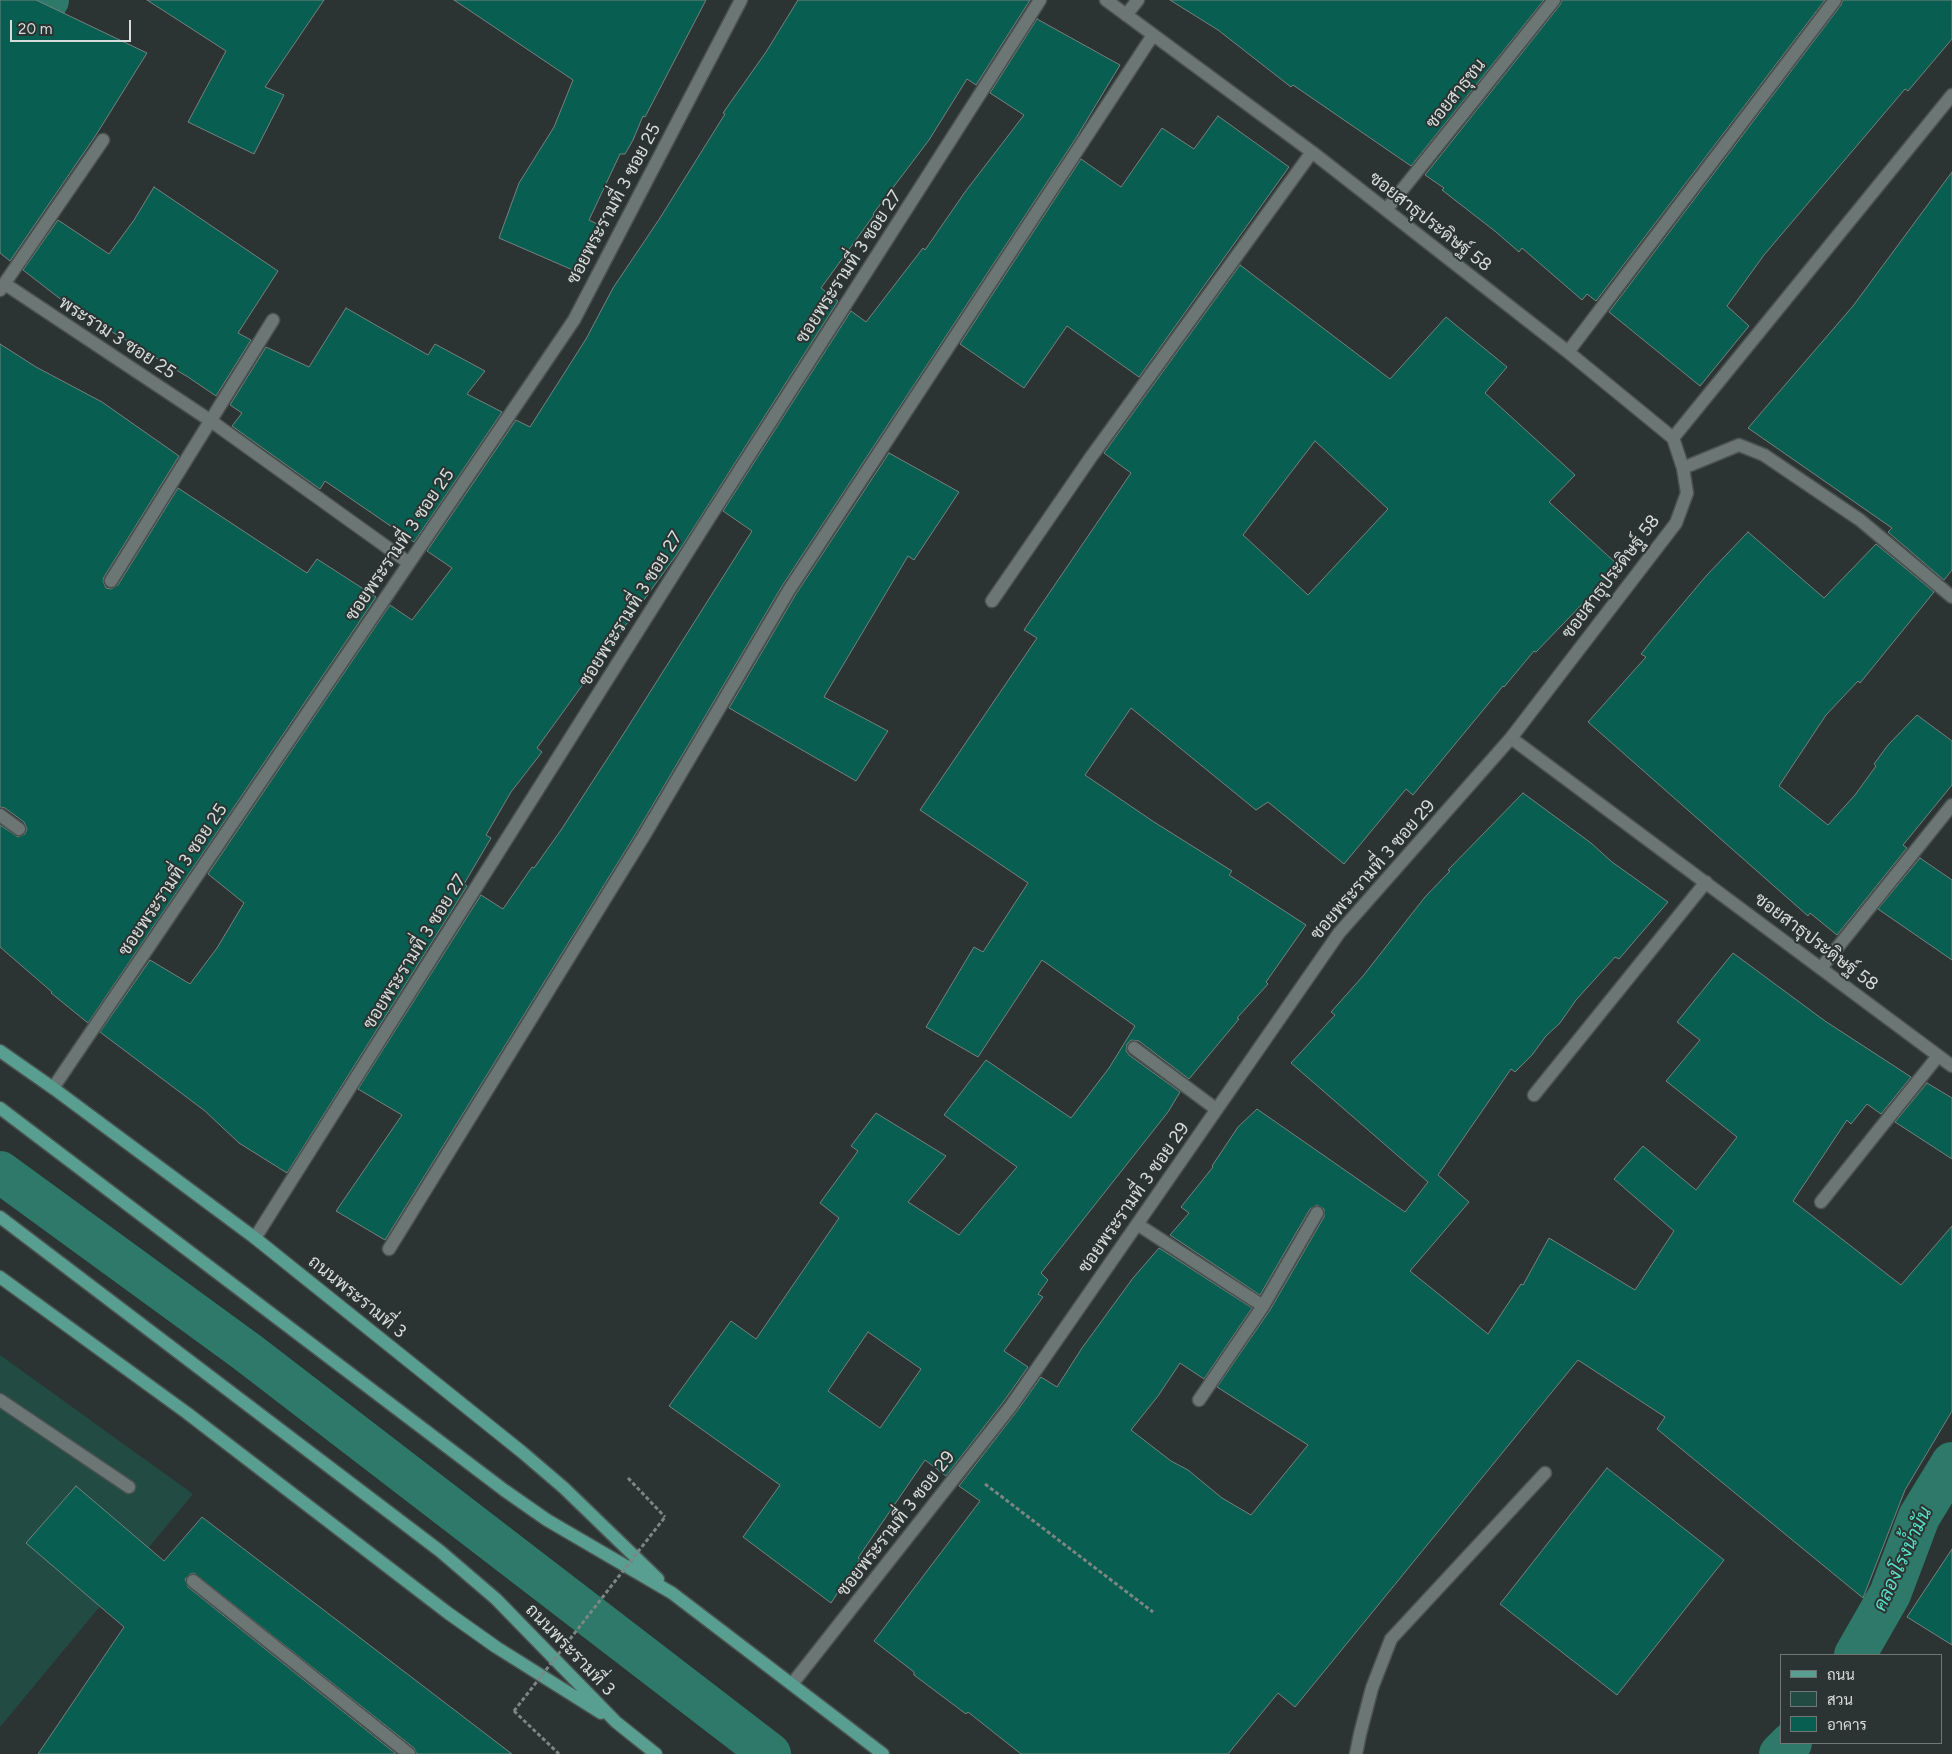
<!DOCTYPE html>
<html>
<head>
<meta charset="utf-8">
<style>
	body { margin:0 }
	#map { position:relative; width:1952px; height:1754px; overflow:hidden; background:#2b3432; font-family:Figtree,Sarabun,sans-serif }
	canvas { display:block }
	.legend { position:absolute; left:1780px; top:1654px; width:162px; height:90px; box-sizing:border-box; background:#2b3432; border:1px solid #6f7775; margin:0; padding:6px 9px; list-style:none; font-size:15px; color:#d6dcda }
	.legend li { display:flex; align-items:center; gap:10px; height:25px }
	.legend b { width:25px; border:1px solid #6f7775 }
	.scale { position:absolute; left:10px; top:20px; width:121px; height:22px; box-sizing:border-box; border:2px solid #d6dcda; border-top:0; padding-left:6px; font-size:15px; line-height:18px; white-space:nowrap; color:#d6dcda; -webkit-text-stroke:4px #2b3432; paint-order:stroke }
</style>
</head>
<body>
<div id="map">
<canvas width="1952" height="1754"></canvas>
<ul class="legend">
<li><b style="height:6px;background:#589e91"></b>ถนน</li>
<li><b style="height:14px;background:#224b43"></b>สวน</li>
<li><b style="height:14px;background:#085e50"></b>อาคาร</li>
</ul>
<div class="scale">20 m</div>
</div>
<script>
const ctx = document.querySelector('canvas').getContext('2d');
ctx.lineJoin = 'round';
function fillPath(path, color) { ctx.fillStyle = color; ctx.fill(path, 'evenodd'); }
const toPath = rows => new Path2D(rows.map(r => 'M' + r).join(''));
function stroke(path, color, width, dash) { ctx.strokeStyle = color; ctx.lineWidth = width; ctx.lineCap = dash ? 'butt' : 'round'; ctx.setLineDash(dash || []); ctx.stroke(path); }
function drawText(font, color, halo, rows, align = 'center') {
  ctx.font = font + ' Figtree,Sarabun,sans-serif'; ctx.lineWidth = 4; ctx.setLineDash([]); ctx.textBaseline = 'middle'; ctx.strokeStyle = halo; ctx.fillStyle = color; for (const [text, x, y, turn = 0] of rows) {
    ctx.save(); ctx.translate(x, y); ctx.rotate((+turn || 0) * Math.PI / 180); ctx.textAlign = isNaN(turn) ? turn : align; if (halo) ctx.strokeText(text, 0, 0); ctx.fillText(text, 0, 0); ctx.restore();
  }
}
fillPath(toPath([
	[0,1355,193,1494,0,1727]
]), '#224b43');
stroke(toPath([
	[0,69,48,0],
	[0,1172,247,1352,770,1754],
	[1855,1655,1890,1594,1919,1517,1952,1463],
	[1780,1754,1791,1743]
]), '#2f796a', 42);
const building = toPath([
	[0,0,36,0,147,53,96,135,10,261,0,253,0,0],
	[147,0,324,0,265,87,284,95,254,154,188,122,226,51,147,0],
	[454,0,706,0,645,117,643,116,633,140,625,154,620,154,589,220,601,226,582,274,499,238,519,183,554,127,573,80,454,0],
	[798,0,1030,0,976,85,967,79,929,140,873,214,874,215,821,288,838,301,677,554,537,748,542,752,511,792,486,835,491,838,464,884,467,886,287,1173,239,1143,205,1111,100,1032,150,960,190,984,217,948,244,903,208,874,390,605,412,620,452,568,427,551,516,420,530,427,586,339,613,288,660,218,725,114,723,113,766,52,798,0],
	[1170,0,1544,0,1411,166,1293,85,1291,87,1218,30,1170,0],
	[1562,0,1825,0,1596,301,1587,294,1582,300,1522,248,1519,252,1496,232,1442,190,1444,188,1425,175,1560,5,1562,0],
	[1843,0,1952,0,1952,39,1908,91,1905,89,1764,255,1727,306,1749,326,1700,386,1609,312,1841,5,1843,0],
	[1037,19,1120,65,1076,138,782,586,638,830,385,1240,336,1211,402,1115,358,1089,481,895,503,909,532,867,534,868,561,830,626,730,752,531,723,511,851,311,866,322,923,248,925,250,965,192,1024,115,990,93,1037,19],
	[1218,116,1289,167,1139,377,1067,326,1024,388,960,344,1081,159,1121,187,1162,128,1194,149,1218,116],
	[1952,172,1952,570,1944,580,1888,532,1892,528,1748,428,1853,306,1952,172],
	[154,187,278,271,238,333,251,340,216,396,188,377,72,308,23,270,58,220,109,254,134,220,154,187],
	[1240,265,1390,379,1446,317,1507,367,1485,393,1575,475,1549,502,1617,564,1588,598,1536,652,1534,651,1504,687,1503,686,1413,795,1406,789,1344,864,1268,802,1256,810,1131,708,1085,775,1154,822,1232,871,1229,875,1306,925,1266,982,1268,984,1237,1018,1239,1019,1189,1079,1139,1041,1131,1040,1127,1044,1126,1051,1129,1055,1180,1092,1168,1112,1041,1273,1048,1280,1038,1294,1043,1297,1004,1351,1028,1367,1004,1401,946,1476,925,1460,858,1558,860,1559,831,1603,743,1537,780,1485,669,1406,731,1321,756,1339,839,1218,820,1203,858,1151,851,1146,876,1113,946,1156,908,1202,959,1235,1017,1167,944,1115,986,1060,1071,1118,1109,1068,1135,1026,1042,960,978,1057,926,1027,974,947,983,952,1028,883,920,810,1037,638,1024,630,1131,473,1104,453,1240,265],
	[1315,441,1388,509,1308,595,1243,535,1315,441],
	[868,1332,921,1369,880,1428,828,1391,868,1332],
	[346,308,428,355,435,344,485,371,467,394,502,412,414,542,325,481,320,489,232,426,242,413,230,405,266,347,309,367,346,308],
	[0,344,36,367,102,402,179,456,104,577,103,581,106,588,111,589,118,585,178,488,307,573,317,559,376,597,88,1023,51,993,52,992,0,947,0,825,18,837,25,834,27,829,24,822,5,808,0,807,0,344],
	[889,453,959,492,914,560,908,556,824,697,888,731,856,781,729,708,796,594,889,453],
	[1748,532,1824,598,1876,544,1934,592,1860,683,1858,681,1826,715,1779,786,1828,825,1855,795,1876,766,1874,764,1888,745,1917,715,1952,741,1952,785,1903,845,1907,848,1837,935,1810,913,1808,916,1588,722,1646,657,1641,654,1653,639,1706,576,1748,532],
	[1523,793,1591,843,1612,862,1668,902,1619,959,1615,957,1576,1000,1560,1023,1546,1036,1532,1055,1515,1072,1511,1069,1438,1175,1469,1202,1410,1271,1488,1334,1521,1284,1523,1285,1549,1238,1635,1290,1674,1231,1614,1179,1643,1146,1696,1190,1737,1137,1666,1081,1700,1040,1677,1022,1733,953,1825,1021,1911,1077,1881,1114,1867,1104,1851,1124,1847,1120,1793,1201,1901,1285,1952,1226,1952,1411,1905,1490,1863,1598,1657,1429,1665,1417,1578,1360,1295,1707,1278,1693,1228,1754,1021,1754,968,1712,966,1714,914,1675,914,1672,874,1641,980,1501,959,1486,1017,1411,1041,1377,1057,1387,1082,1348,1133,1278,1159,1248,1252,1308,1204,1379,1180,1363,1158,1396,1131,1430,1171,1461,1188,1470,1222,1498,1251,1515,1308,1445,1217,1387,1270,1310,1324,1217,1324,1209,1317,1205,1310,1209,1260,1295,1170,1235,1189,1213,1181,1207,1213,1167,1212,1166,1238,1127,1257,1109,1405,1212,1428,1182,1291,1063,1335,1015,1331,1012,1363,976,1425,897,1450,871,1448,870,1523,793],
	[1920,858,1952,880,1952,960,1878,909,1920,858],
	[1927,1083,1952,1098,1952,1159,1895,1122,1927,1083],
	[1607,1468,1724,1560,1617,1695,1500,1604,1607,1468],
	[76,1486,164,1561,202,1517,512,1754,417,1754,414,1748,194,1573,190,1574,185,1579,188,1587,396,1754,38,1754,124,1627,26,1543,76,1486],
	[1952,1549,1952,1645,1907,1617,1952,1549]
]);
fillPath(building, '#085e50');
stroke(building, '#77817e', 1);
const minor = toPath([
	[1106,0,1312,152,1568,352,1673,438,1683,468,1687,493,1676,523,1511,738,1952,1066],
	[1126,15,1138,0],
	[1386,210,1554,0],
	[5,284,211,421,409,563],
	[0,290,103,140],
	[1568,352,1835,0],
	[1673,438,1952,95],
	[1683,468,1739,445,1764,455,1860,520,1952,597],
	[111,581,273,320],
	[992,601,1091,457,1312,152],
	[0,815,19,829],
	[1821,968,1952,805],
	[1134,1048,1216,1109],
	[53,1088,574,320,741,0],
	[1534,1095,1706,882],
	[1821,1202,1938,1056],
	[1137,1224,1263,1306,1317,1213],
	[255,1238,706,523,1040,0],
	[389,1249,645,834,789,590,1153,35],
	[0,1400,129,1487],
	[1199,1400,1263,1306],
	[193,1581,409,1754],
	[792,1684,1011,1406,1339,933,1511,738],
	[1356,1754,1360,1734,1372,1688,1391,1639,1545,1473]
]);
const major = toPath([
	[0,1051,53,1088,255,1238,522,1452,564,1488,658,1579],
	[0,1108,504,1490,547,1520,672,1593,883,1754],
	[0,1217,440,1551,496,1599,616,1722,656,1754],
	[0,1277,187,1413,448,1613,496,1647,601,1713]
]);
stroke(minor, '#4a5250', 15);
stroke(major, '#4a5250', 15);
stroke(toPath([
	[628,1478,665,1517],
	[985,1484,1153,1612],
	[514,1711,559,1754]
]), '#7e8684', 3, [4, 2.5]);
stroke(minor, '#6c7674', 12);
stroke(major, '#589e91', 12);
stroke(toPath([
	[514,1711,665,1517]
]), '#7e8684', 3, [4, 2.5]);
drawText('18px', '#d6dcda', '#2b3432', [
	["ซอยสาธุชน",1456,94,-51],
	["ซอยพระรามที่ 3 ซอย 25",614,204,-62],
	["ซอยสาธุประดิษฐ์ 58",1430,222,38],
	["ซอยพระรามที่ 3 ซอย 27",849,267,-57],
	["พระราม 3 ซอย 25",117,338,33],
	["ซอยพระรามที่ 3 ซอย 25",400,545,-56],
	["ซอยสาธุประดิษฐ์ 58",1611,577,-53],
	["ซอยพระรามที่ 3 ซอย 27",631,609,-58],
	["ซอยพระรามที่ 3 ซอย 29",1373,870,-49],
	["ซอยพระรามที่ 3 ซอย 25",173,880,-56],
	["ซอยสาธุประดิษฐ์ 58",1816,942,37],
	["ซอยพระรามที่ 3 ซอย 27",415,952,-58],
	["ซอยพระรามที่ 3 ซอย 29",1134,1198,-55],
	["ถนนพระรามที่ 3",357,1297,39],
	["ซอยพระรามที่ 3 ซอย 29",896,1524,-52],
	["ถนนพระรามที่ 3",570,1650,46]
]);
drawText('italic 19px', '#57e2c7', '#2b3432', [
	["คลองโรงน้ำมัน",1903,1559,-65]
]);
</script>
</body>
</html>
